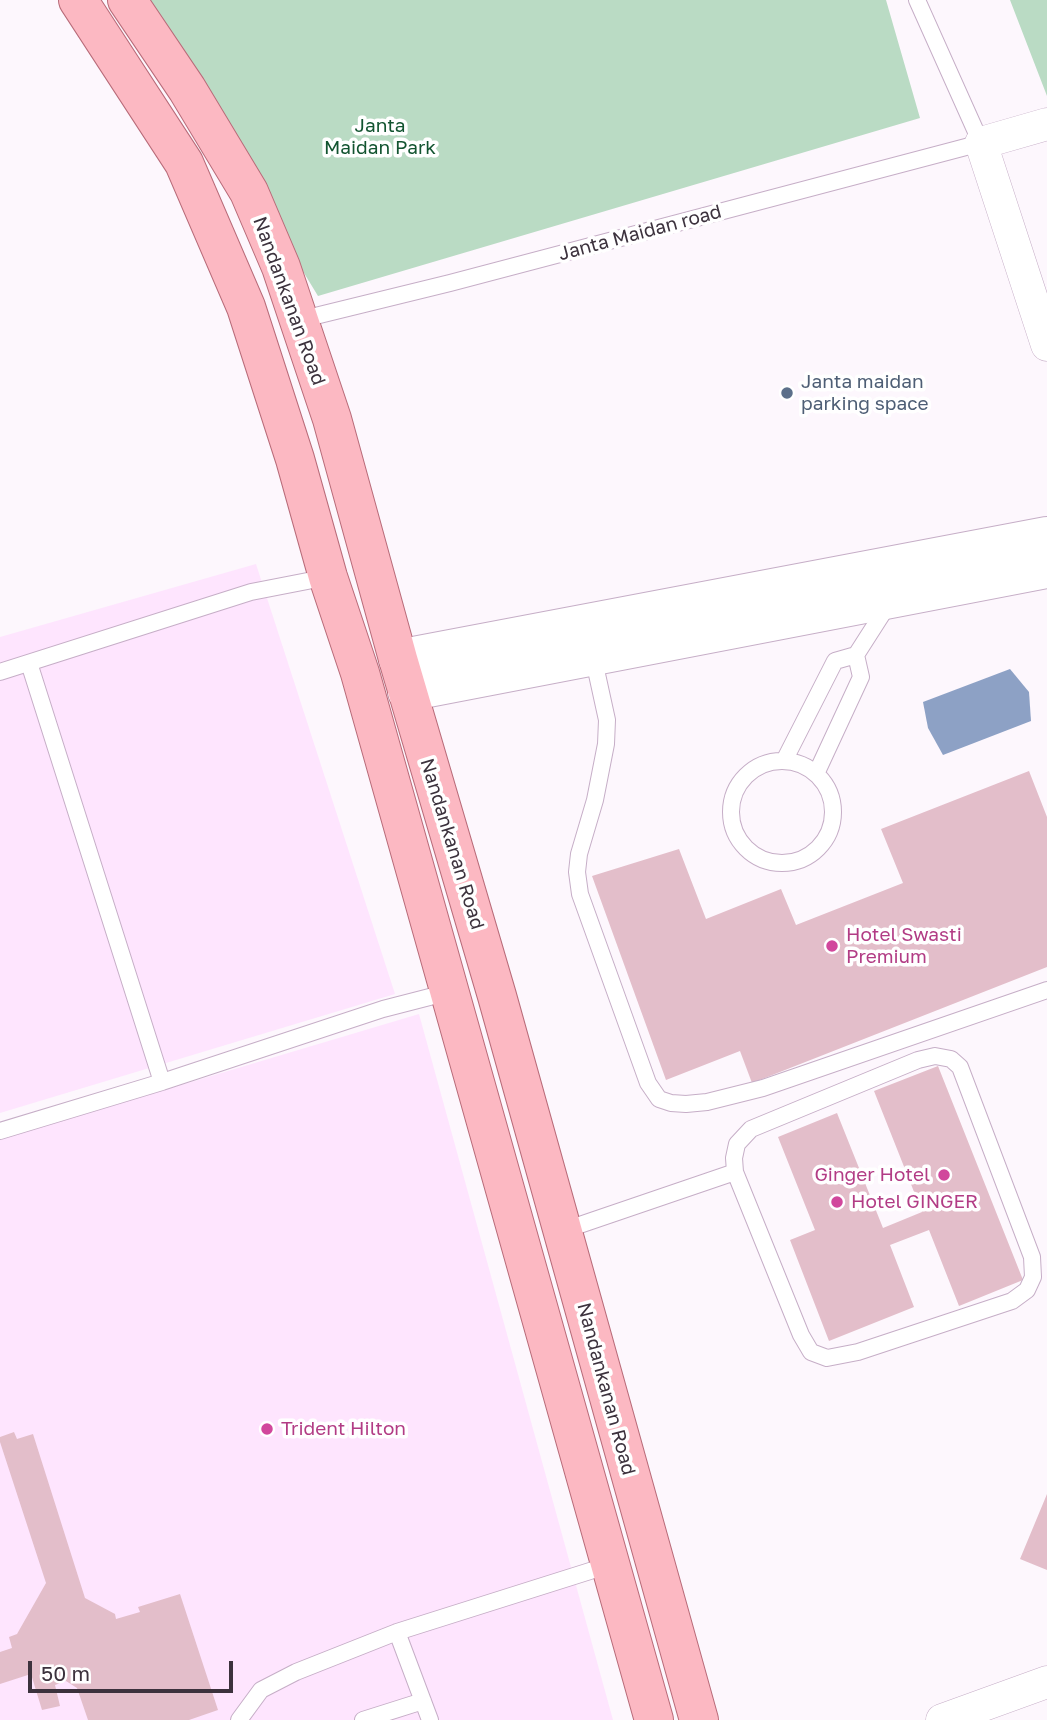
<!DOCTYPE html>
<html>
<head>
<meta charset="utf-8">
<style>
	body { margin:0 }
	#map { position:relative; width:1047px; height:1720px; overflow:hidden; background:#fdf7fd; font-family:"Golos Text",sans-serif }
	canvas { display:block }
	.scale { position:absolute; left:28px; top:1661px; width:205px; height:32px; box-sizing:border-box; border:4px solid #3c323d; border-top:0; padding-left:9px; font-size:21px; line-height:24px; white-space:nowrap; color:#3c323d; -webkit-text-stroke:5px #fff; paint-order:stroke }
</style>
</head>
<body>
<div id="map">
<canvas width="1047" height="1720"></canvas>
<div class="scale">50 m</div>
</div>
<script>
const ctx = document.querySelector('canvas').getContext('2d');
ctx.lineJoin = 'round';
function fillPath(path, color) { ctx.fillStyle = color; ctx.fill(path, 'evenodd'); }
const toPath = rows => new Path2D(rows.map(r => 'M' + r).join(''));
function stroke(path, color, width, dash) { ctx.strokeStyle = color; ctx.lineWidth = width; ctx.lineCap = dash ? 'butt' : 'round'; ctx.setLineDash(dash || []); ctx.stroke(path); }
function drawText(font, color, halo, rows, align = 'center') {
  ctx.font = font + ' "Golos Text",sans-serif'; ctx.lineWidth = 7; ctx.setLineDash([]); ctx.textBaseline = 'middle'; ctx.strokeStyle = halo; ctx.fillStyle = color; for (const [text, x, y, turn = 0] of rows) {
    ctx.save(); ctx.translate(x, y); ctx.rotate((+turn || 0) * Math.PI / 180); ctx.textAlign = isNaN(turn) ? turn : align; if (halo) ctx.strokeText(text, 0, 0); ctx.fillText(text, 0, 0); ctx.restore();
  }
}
fillPath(toPath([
	[256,564,395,994,0,1113,0,637],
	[419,1014,613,1720,0,1720,0,1139]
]), '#fee5fe');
fillPath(toPath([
	[138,0,886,0,920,118,318,296],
	[1010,0,1047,0,1047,96]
]), '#badbc4');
fillPath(toPath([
	[1010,669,1029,692,1031,721,943,755,928,728,923,702]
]), '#8da1c5');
fillPath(toPath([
	[1029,771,1047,817,1047,967,752,1083,740,1051,666,1080,592,876,679,849,706,919,781,889,796,925,903,883,881,829],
	[938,1066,1023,1280,959,1306,929,1230,890,1245,914,1307,829,1341,790,1240,815,1230,778,1137,837,1113,883,1228,922,1212,874,1091],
	[14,1432,17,1439,33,1434,85,1598,115,1614,116,1619,140,1612,138,1607,180,1594,218,1710,189,1720,88,1720,77,1688,66,1681,55,1685,60,1706,42,1710,31,1674,0,1684,0,1652,12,1648,9,1637,17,1634,46,1583,0,1442,0,1437],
	[1047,1494,1047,1570,1020,1559]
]), '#e3beca');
const service = toPath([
	[299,320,450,283,981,143,917,0],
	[593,656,607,720,606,744,595,800,579,854,577,872,580,894,648,1083,659,1099,671,1103,686,1104,707,1102,763,1088,1047,990],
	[29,663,162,1082],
	[0,672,251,592,328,577],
	[784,761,835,661,856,655,888,605],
	'731 812a51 51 0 1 1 102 0a51 51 0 1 1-102 0Z',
	[816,774,861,677,856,655],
	[0,1131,162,1082,383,1009,449,992],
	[562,1231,735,1172,734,1158,737,1144,751,1129,918,1060,935,1056,951,1059,960,1067,1032,1257,1033,1277,1027,1290,1012,1301,858,1352,827,1358,811,1352,801,1335,735,1172],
	[397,1632,430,1720],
	[239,1720,261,1690,296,1672,397,1632,609,1565],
	[363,1720,423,1701]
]);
const minor = toPath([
	[1047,124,981,143,1047,345],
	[942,1720,1047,1682]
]);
const tertiary = toPath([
	[398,659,1047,536],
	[407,692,1047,569]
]);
const primary = toPath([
	[78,0,184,163,246,307,295,459,328,577,360,673,654,1720],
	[127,0,187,89,249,192,281,267,332,419,398,659,497,996,699,1720]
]);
stroke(service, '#c6aec7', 18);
stroke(minor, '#c6aec7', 33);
stroke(tertiary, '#c6aec7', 40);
stroke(primary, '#b86b79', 40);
stroke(service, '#fff', 16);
stroke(minor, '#fff', 32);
stroke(tertiary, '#fff', 38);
stroke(primary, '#fcb8c2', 38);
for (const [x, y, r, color] of [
	[787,393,7,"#5c6f8a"],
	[832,946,7,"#d1479c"],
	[944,1175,7,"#d1479c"],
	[837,1202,7,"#d1479c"],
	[267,1429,7,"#d1479c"]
]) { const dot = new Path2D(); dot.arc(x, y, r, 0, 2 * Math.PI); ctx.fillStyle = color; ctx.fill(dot); stroke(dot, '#fff', 2.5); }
drawText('19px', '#125430', '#fff', [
	["Janta",380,126],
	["Maidan Park",380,148]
]);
drawText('19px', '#3c323d', '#fff', [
	["Janta Maidan road",640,233,-15],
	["Nandankanan Road",289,301,70],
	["Nandankanan Road",452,844,73],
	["Nandankanan Road",606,1389,75]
]);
drawText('19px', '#4e5e75', '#fff', [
	["Janta maidan",801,382],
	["parking space",801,404]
], 'left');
drawText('19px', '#b23c85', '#fff', [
	["Hotel Swasti",846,935],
	["Premium",846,957],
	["Ginger Hotel",930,1175,"right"],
	["Hotel GINGER",851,1202],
	["Trident Hilton",281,1429]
], 'left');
</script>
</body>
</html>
